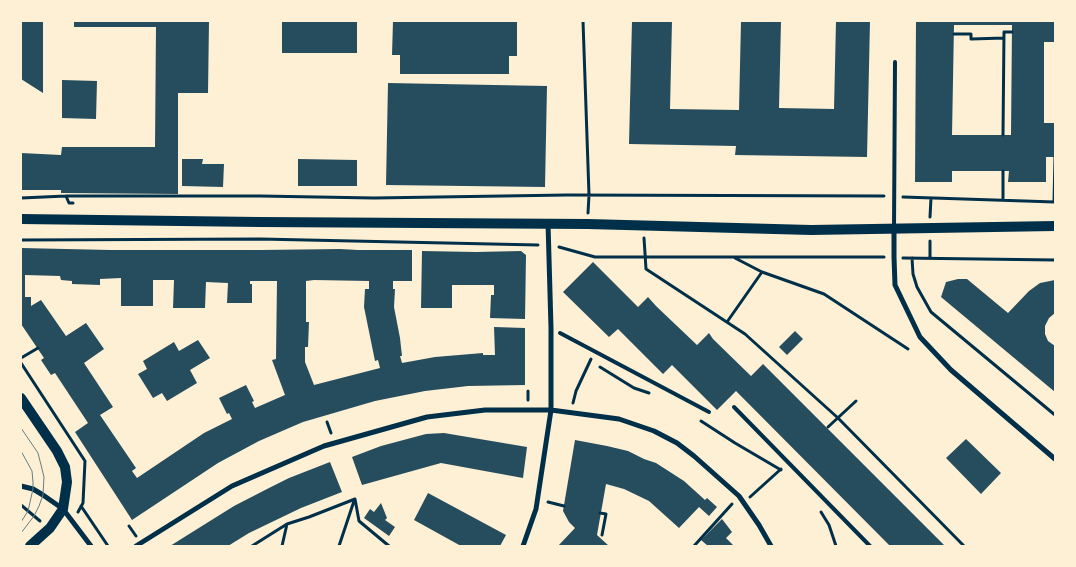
<!DOCTYPE html>
<html>
<head>
<meta charset="utf-8">
<style>
	body { margin:0 }
	#map { position:relative; width:1076px; height:567px; overflow:hidden; background:#fdf0d5; font-family:Spectral,serif }
	canvas { display:block }
	.frame { position:absolute; inset:0; border:22px solid #fdf0d5; pointer-events:none }
</style>
</head>
<body>
<div id="map">
<canvas width="1076" height="567"></canvas>
<div class="frame"></div>
</div>
<script>
const ctx = document.querySelector('canvas').getContext('2d');
ctx.lineJoin = 'round';
function fillPath(path, color) { ctx.fillStyle = color; ctx.fill(path, 'evenodd'); }
const toPath = rows => new Path2D(rows.map(r => 'M' + r).join(''));
function stroke(path, color, width, dash) { ctx.strokeStyle = color; ctx.lineWidth = width; ctx.lineCap = dash ? 'butt' : 'round'; ctx.setLineDash(dash || []); ctx.stroke(path); }
fillPath(toPath([
	[21,21,43,21,43,93,21,79],
	[74,21,209,21,208,93,178,93,178,194,61,193,61,190,21,190,21,153,61,155,62,147,155,147,156,27,74,27],
	[282,21,357,21,357,53,282,53],
	[393,21,517,21,517,56,509,56,509,74,400,74,400,55,392,55],
	[632,21,672,21,670,109,739,110,741,21,781,21,779,108,834,109,836,21,870,21,867,157,735,155,736,146,629,144],
	[916,21,1055,21,1055,42,1044,42,1044,123,1055,123,1055,157,1046,157,1046,182,1008,182,1009,171,952,171,952,182,915,182],
	[954,25,1012,25,1011,135,952,135],
	[62,80,97,81,96,119,62,118],
	[388,83,547,86,545,187,386,185],
	[182,159,203,159,202,164,224,164,223,187,182,186],
	[298,159,357,160,357,186,298,186],
	[21,248,111,250,261,250,340,249,358,250,412,250,412,281,393,281,393,289,395,289,394,307,400,338,402,356,400,356,402,363,435,357,483,353,483,355,495,355,494,327,525,328,525,385,468,386,425,391,375,401,303,422,259,441,218,463,132,520,75,432,88,423,55,373,51,375,41,360,44,358,21,324],
	[25,275,60,276,61,280,72,281,72,284,100,285,100,279,121,278,121,306,153,306,153,280,174,280,173,308,205,308,206,282,228,283,227,303,252,303,252,284,250,284,250,281,277,281,276,359,272,360,285,395,255,408,252,402,254,401,246,385,219,398,227,414,229,413,232,419,204,433,137,478,132,471,136,468,100,415,113,407,84,363,104,349,86,323,66,336,41,300,31,306,31,297,25,297],
	[314,280,369,281,369,289,365,289,364,307,375,361,378,360,380,368,314,385,305,362,305,347,308,347,309,322,306,322,306,281],
	[422,251,476,252,521,251,526,255,525,319,490,318,491,295,494,295,494,285,452,285,452,308,421,308],
	[593,262,638,307,648,297,656,306,697,345,709,333,713,339,751,376,763,364,945,546,890,546,736,391,717,410,672,365,663,374,618,329,609,337,563,292],
	[958,279,967,279,1008,313,1029,291,1040,283,1055,280,1055,313,1049,318,1045,326,1045,334,1048,341,1055,346,1055,392,941,297,946,282],
	[795,331,803,339,787,355,779,347],
	[198,340,210,358,190,370,197,383,167,401,162,393,153,398,138,374,147,369,143,361,174,342,179,351],
	[444,433,527,447,523,478,441,463,362,485,352,457,381,446,426,434],
	[966,439,1001,473,981,494,946,458],
	[575,440,607,446,628,451,644,459,656,463,684,481,705,500,707,498,717,507,709,516,699,507,679,528,649,501,624,489,606,484,597,535,609,546,558,546,575,528,569,522,563,511],
	[330,462,342,492,301,508,249,533,228,546,170,546,234,506,269,488,289,478],
	[428,493,506,535,500,546,461,546,414,520],
	[381,503,387,518,385,520,395,527,389,536,364,518,370,509,374,512],
	[722,519,732,532,726,538,734,546,708,546,701,540]
]), '#264d5e');
stroke(toPath([
	[583,21,589,195,588,213],
	[954,34,971,34,971,39,1004,38],
	[1003,135,1004,32,1012,32],
	[66,196,69,203,73,203],
	[903,197,1055,202],
	[21,198,66,196,260,196,374,198,567,195,884,196],
	[1003,200,1003,171],
	[1054,202,1055,157],
	[930,217,931,198],
	[644,238,646,269,745,334,838,418,964,546],
	[21,240,260,239,538,245],
	[930,241,930,258],
	[559,247,595,257,884,257],
	[735,258,762,272,824,294,908,349],
	[903,258,1055,260],
	[912,258,913,274,917,287,931,312,1055,415],
	[727,322,762,272],
	[21,358,38,348],
	[21,363,85,461,83,503,78,512],
	[600,367,634,388,649,393],
	[528,391,528,400],
	[573,403,576,391,591,359],
	[701,421,735,443,781,470],
	[327,422,331,433],
	[828,427,856,401],
	[750,497,781,469],
	[548,502,564,506],
	[21,505,40,521],
	[81,506,108,546],
	[821,512,829,525,836,546],
	[600,513,606,514,602,535],
	[129,526,136,536],
	[252,546,287,524,309,517,355,499,359,521,389,546],
	[282,546,287,524],
	[339,546,354,501],
	[694,546,732,504]
]), '#003049', 3);
stroke(toPath([
	[894,229,895,62],
	[560,333,709,412],
	[734,407,870,546]
]), '#003049', 4);
stroke(toPath([
	[894,229,894,257,895,285,920,337,951,370,1055,459],
	[21,486,33,489,43,495,63,509,91,546],
	[136,546,232,486,324,446,427,417,485,410,551,410,619,419,654,431,677,443,694,456,739,496,759,525,771,546],
	[523,546,536,509,551,410,551,328,548,223]
]), '#003049', 5);
stroke(toPath([
	[21,219,259,222,588,224,811,230,1055,226],
	[21,398,57,451,65,467,67,482,63,509,50,528,30,546]
]), '#003049', 10);
stroke(toPath([
	[21,428,38,453,44,477,43,495,39,506,34,516,21,533],
	[21,451,32,471,33,482,33,489,28,511,21,522]
]), '#657d81', 1);
</script>
</body>
</html>
